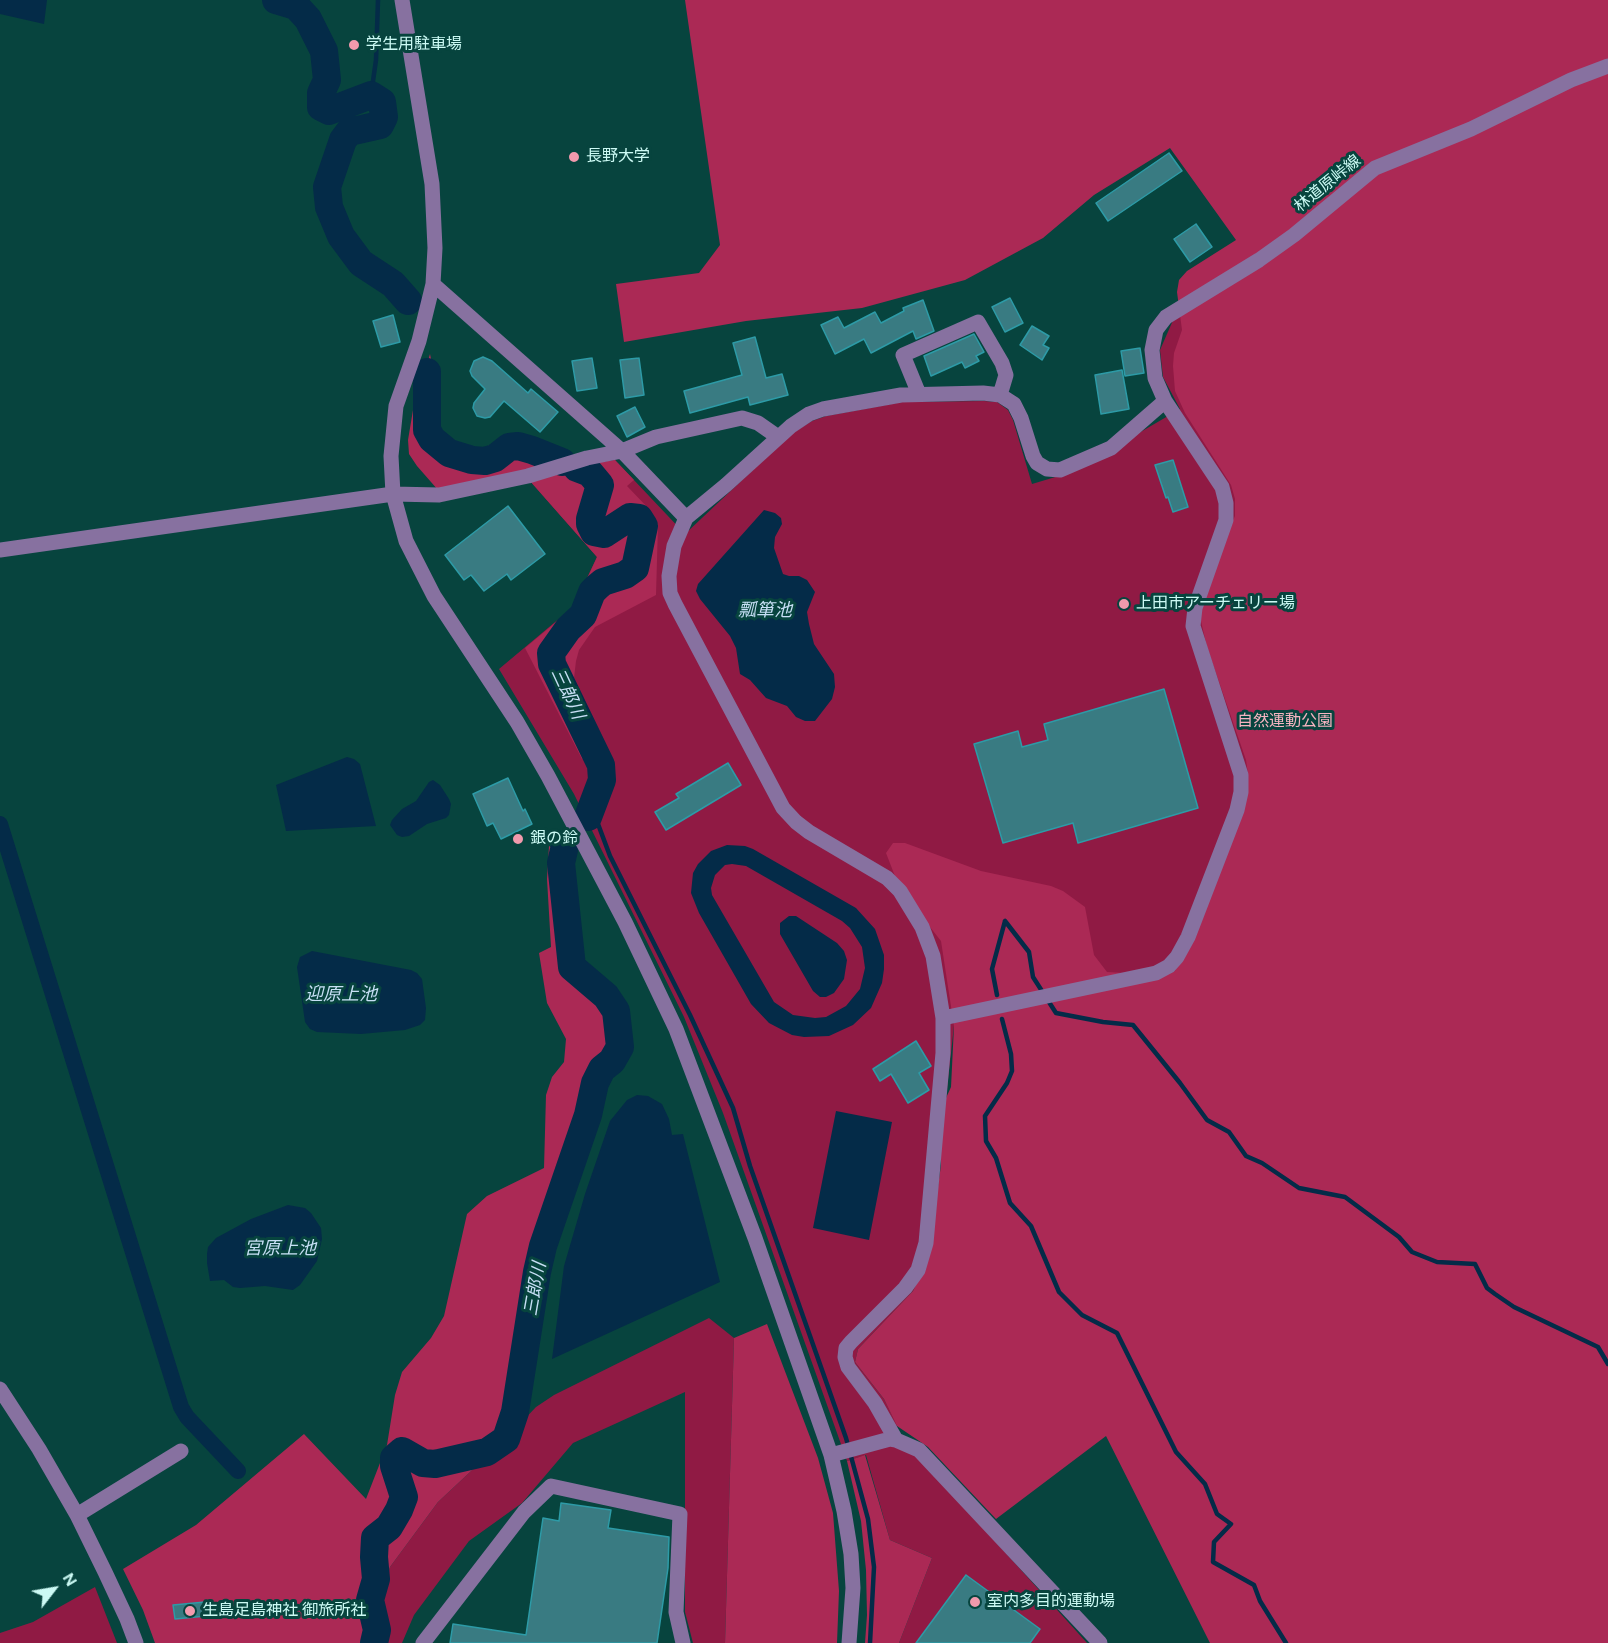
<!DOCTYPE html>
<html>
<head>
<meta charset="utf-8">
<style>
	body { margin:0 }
	#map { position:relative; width:1608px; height:1643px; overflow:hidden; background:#07443e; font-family:"DM Sans",sans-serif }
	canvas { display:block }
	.north { position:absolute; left:24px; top:1559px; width:60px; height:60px; -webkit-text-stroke:4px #07443e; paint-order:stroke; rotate:59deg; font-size:16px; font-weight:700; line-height:24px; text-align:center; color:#ccfaf4 }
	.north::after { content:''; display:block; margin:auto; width:21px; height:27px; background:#ccfaf4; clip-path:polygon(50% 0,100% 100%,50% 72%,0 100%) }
</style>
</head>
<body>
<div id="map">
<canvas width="1608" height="1643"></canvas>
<div class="north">N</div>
</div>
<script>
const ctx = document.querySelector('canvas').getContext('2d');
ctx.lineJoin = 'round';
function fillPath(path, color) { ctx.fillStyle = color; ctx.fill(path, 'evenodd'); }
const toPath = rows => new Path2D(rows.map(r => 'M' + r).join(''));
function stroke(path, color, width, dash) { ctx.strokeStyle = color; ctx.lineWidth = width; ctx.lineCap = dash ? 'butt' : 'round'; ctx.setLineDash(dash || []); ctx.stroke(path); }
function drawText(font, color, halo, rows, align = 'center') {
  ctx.font = font + ' "DM Sans","Noto Sans JP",sans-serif'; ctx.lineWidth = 6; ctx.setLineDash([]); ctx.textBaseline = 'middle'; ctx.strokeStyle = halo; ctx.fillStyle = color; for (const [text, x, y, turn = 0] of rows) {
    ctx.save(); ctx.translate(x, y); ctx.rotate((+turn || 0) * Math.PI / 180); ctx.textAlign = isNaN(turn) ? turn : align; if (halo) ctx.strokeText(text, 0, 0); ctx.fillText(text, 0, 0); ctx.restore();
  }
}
fillPath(toPath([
	[1276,261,1608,1342,954,1026,928,1259,913,1291,858,1349,855,1362,884,1399,897,1425,890,1439,930,1466,956,1498,1087,1643,899,1643,932,1558,890,1540,866,1455,847,1461,723,1113,684,1017,574,794,499,669,573,607,597,557,530,481,615,460,685,534,791,434,812,421,826,416,902,402,984,401,997,402,1008,410,1013,420,1032,484,1072,472,1180,409,1163,377,1160,350,1174,318],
	[709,1318,734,1338,725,1643,693,1643,685,1612,685,1392,573,1443,522,1503,469,1541,414,1615,402,1643,378,1643,378,1607,390,1567,438,1502,484,1459,509,1444,518,1426,536,1407,554,1395],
	[95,1587,117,1643,0,1643,0,1633,33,1622]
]), '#901a44');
fillPath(toPath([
	[685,0,1608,0,1608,1643,1210,1643,1106,1436,996,1519,928,1447,897,1426,884,1399,855,1362,858,1349,913,1291,928,1259,941,1165,941,1109,951,1087,954,1026,941,941,900,889,886,853,893,843,905,843,981,871,1051,886,1063,891,1085,907,1094,955,1107,972,1160,975,1175,971,1248,774,1246,760,1207,647,1200,617,1216,559,1235,516,1235,499,1231,485,1185,413,1175,391,1173,366,1174,353,1182,330,1177,292,1179,280,1187,271,1236,240,1170,148,1094,195,1043,238,965,280,862,308,746,321,624,342,616,284,699,273,720,245],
	[430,354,438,393,435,430,440,438,462,453,470,455,508,436,516,437,525,439,570,458,526,473,438,490,417,466,409,454,408,440,413,410],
	[615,460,634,480,627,486,649,509,658,525,656,595,595,627,579,650,576,661,574,678,599,750,582,759,525,648,574,607,597,557,530,481,578,465],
	[549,846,567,857,570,908,577,965,596,985,611,995,621,1012,625,1031,623,1048,616,1063,607,1072,550,1244,532,1328,518,1426,509,1444,484,1459,438,1502,390,1567,378,1607,378,1643,155,1643,143,1610,123,1569,196,1525,304,1434,366,1499,387,1445,395,1395,402,1372,431,1338,444,1316,467,1214,487,1196,544,1168,546,1095,552,1077,564,1062,566,1039,547,1003,539,953,551,947,547,879],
	[767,1324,818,1458,833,1513,839,1591,837,1643,725,1643,734,1338],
	[865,1455,890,1540,932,1558,899,1643,865,1643,867,1615,866,1570,861,1521,847,1461]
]), '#ab2955');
fillPath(toPath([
	[0,0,47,0,44,24,0,14],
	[764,510,775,513,781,518,782,524,775,537,774,548,783,574,789,576,799,576,807,580,815,592,807,612,809,624,814,644,834,674,835,687,832,699,815,721,805,721,796,717,787,706,766,698,750,680,740,674,736,648,730,636,700,599,696,591,698,584],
	[347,757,354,759,360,764,376,826,286,831,276,785],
	[433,780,440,785,449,799,451,804,449,815,446,818,427,824,409,836,402,837,397,835,390,825,392,820,402,809,416,801,429,782],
	[727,845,745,846,753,849,856,908,875,929,884,955,884,969,882,983,871,1008,853,1025,829,1036,804,1037,792,1035,769,1023,751,1004,699,913,691,893,693,873,698,864,711,851],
	[732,864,746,866,842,921,850,928,862,947,865,968,860,989,846,1006,826,1017,815,1018,793,1015,774,1002,712,895,711,888,715,875,725,865],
	[789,916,796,916,837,943,844,951,847,960,844,979,834,993,826,997,820,997,813,991,780,934,780,923],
	[312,951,411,970,417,973,422,979,426,1008,425,1020,420,1025,405,1030,361,1034,317,1032,310,1029,305,1022,297,967,300,957],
	[637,1095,648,1096,662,1104,669,1119,672,1135,683,1134,720,1282,552,1359,564,1266,585,1194,610,1121,627,1100],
	[836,1111,892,1122,869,1240,813,1228],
	[288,1205,305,1208,311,1213,321,1228,322,1239,317,1261,300,1285,293,1290,265,1286,240,1288,233,1287,224,1280,210,1281,207,1263,207,1254,208,1247,216,1238,251,1219]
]), '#042b48');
stroke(toPath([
	[371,95,376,60,378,0],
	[592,808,610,856,690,1015,733,1108,750,1166,846,1438,868,1519,874,1567,870,1643],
	[1005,921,1029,952,1033,977,1056,1013,1103,1022,1133,1025,1180,1083,1207,1120,1229,1132,1246,1156,1262,1163,1299,1188,1345,1197,1399,1237,1412,1252,1437,1262,1475,1264,1487,1288,1495,1294,1514,1307,1598,1347,1608,1364],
	[997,995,992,969,1005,921],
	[1002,1019,1011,1054,1012,1071,1007,1083,985,1116,986,1141,996,1158,1010,1203,1031,1226,1059,1292,1082,1315,1117,1333,1176,1452,1205,1484,1217,1514,1231,1524,1214,1542,1213,1562,1254,1585,1260,1601,1286,1643]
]), '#042b48', 4.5);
stroke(toPath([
	[0,824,181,1407,187,1417,238,1471]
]), '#042b48', 16);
stroke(toPath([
	[276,0,296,6,308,19,324,51,327,80,321,93,321,107,329,111,371,95,382,102,384,117,380,125,349,132,343,140,327,187,329,207,341,236,361,263,393,284,408,301],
	[427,372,427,430,432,439,449,453,472,460,485,461,495,458,509,447,518,446,532,450,562,462],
	[577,468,590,473,600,485,590,519,590,524,594,532,604,534,630,517,639,518,644,526,635,568,625,575,603,582,597,587,592,592,583,615,568,629,551,653,552,664,601,765,602,780,588,817],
	[374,1643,377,1630,370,1600,376,1579,374,1557,375,1538,389,1527,399,1510,404,1497,394,1466,394,1458,402,1451,423,1463,435,1464,487,1452,506,1439,515,1412,537,1272,543,1246,588,1115,595,1083,602,1069,612,1061,620,1047,616,1011,606,996,572,967,561,863,564,850]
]), '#042b48', 28);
const building = toPath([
	[1169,153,1182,171,1108,221,1096,203,1169,153],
	[1196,224,1212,247,1190,262,1174,239,1196,224],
	[1010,298,1023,323,1005,332,992,307,1010,298],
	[923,300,934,331,916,339,913,331,871,353,864,339,835,354,821,325,838,317,844,328,875,312,881,323,904,311,903,308,923,300],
	[393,315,400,342,381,347,373,321,393,315],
	[1032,326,1049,336,1043,345,1049,348,1042,360,1020,345,1032,326],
	[974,334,984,352,976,356,979,361,965,368,962,362,931,376,924,356,974,334],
	[755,337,766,378,782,374,788,395,750,405,748,397,690,413,684,391,742,375,733,343,755,337],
	[1140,348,1144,373,1125,376,1121,351,1140,348],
	[483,357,492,361,528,393,531,389,558,412,540,432,504,401,490,417,485,418,477,416,473,408,474,403,485,389,472,376,470,371,474,361,483,357],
	[592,358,597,388,577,391,572,361,592,358],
	[639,358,644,395,625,398,620,360,639,358],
	[1122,370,1129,409,1101,414,1095,375,1122,370],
	[635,407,645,427,627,437,617,416,635,407],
	[1173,460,1188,507,1173,512,1168,497,1166,498,1155,465,1173,460],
	[508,506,545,554,511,580,507,574,484,591,471,575,464,580,445,555,508,506],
	[1164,689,1198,808,1078,843,1073,823,1003,843,974,744,1018,731,1022,747,1048,740,1044,724,1164,689],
	[728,763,741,785,666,830,655,812,679,798,676,794,728,763],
	[508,778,523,811,525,809,532,824,501,839,493,823,487,826,473,794,508,778],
	[916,1041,931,1066,919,1073,929,1090,908,1103,891,1074,880,1081,873,1069,916,1041],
	[561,1503,611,1510,608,1528,669,1537,668,1568,657,1643,450,1643,453,1624,526,1635,543,1518,559,1521,561,1503],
	[966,1575,1040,1629,1030,1643,916,1643,966,1575],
	[205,1602,206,1616,175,1619,173,1605,205,1602]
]);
fillPath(building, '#397b82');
stroke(building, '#2d9ba7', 1.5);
stroke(toPath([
	[402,0,432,184,435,248,433,284,419,341,396,406,391,456,393,494,406,541,434,596,517,722,548,776,625,922,676,1029,755,1238,831,1455,844,1511,851,1554,853,1588,849,1643],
	[433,284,622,451,686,518],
	[919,394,903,355,978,322,1002,363,1006,375,1000,395],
	[0,550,393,494,439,495,528,476,587,458,622,451,656,437,742,418,758,423,778,437],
	[943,1018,1156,973,1169,966,1177,957,1188,937,1237,810,1241,792,1241,775,1193,626,1195,608,1226,520,1226,503,1222,487,1165,401,1155,378,1152,350,1156,330,1166,317,1259,260,1294,235,1375,168,1471,129,1571,80,1608,66],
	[0,1389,39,1449,77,1515,105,1572,127,1619,136,1643],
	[896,1440,875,1403,848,1367,845,1357,846,1348,851,1342,905,1288,918,1270,926,1243,943,1053,943,1018,933,956,922,927,900,891,887,878,809,832,796,822,783,808,675,604,670,593,669,576,674,546,686,518,726,485,791,426,809,414,823,409,901,395,983,393,1000,395,1014,404,1021,418,1033,456,1037,463,1047,469,1060,470,1111,448,1165,401],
	[831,1455,890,1439,896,1440,919,1450,1100,1643],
	[77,1515,181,1451],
	[423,1643,524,1512,551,1486,680,1514,676,1612,683,1643]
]), '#8771a0', 15);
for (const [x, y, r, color] of [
	[354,45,6,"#f29aad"],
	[574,157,6,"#f29aad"],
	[1124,604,6,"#f29aad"],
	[518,839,6,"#f29aad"],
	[975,1602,6,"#f29aad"],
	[190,1611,6,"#f29aad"]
]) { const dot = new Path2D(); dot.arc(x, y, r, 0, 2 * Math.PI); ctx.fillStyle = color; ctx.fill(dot); stroke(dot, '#07443e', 2); }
drawText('16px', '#ccfaf4', '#07443e', [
	["学生用駐車場",366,45],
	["長野大学",586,157],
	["上田市アーチェリー場",1136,604],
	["銀の鈴",530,839],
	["室内多目的運動場",987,1602],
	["生島足島神社 御旅所社",202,1611]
], 'left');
drawText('16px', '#ccfaf4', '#07443e', [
	["林道原峠線",1328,184,-39]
]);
drawText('16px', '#f6b3c0', '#07443e', [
	["自然運動公園",1285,722]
]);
drawText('italic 18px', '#c7dff5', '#07443e', [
	["瓢箪池",765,611],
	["三郎川",567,694,65],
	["迎原上池",341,995],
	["宮原上池",280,1249],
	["三郎川",536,1289,-80]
]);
</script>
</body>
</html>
